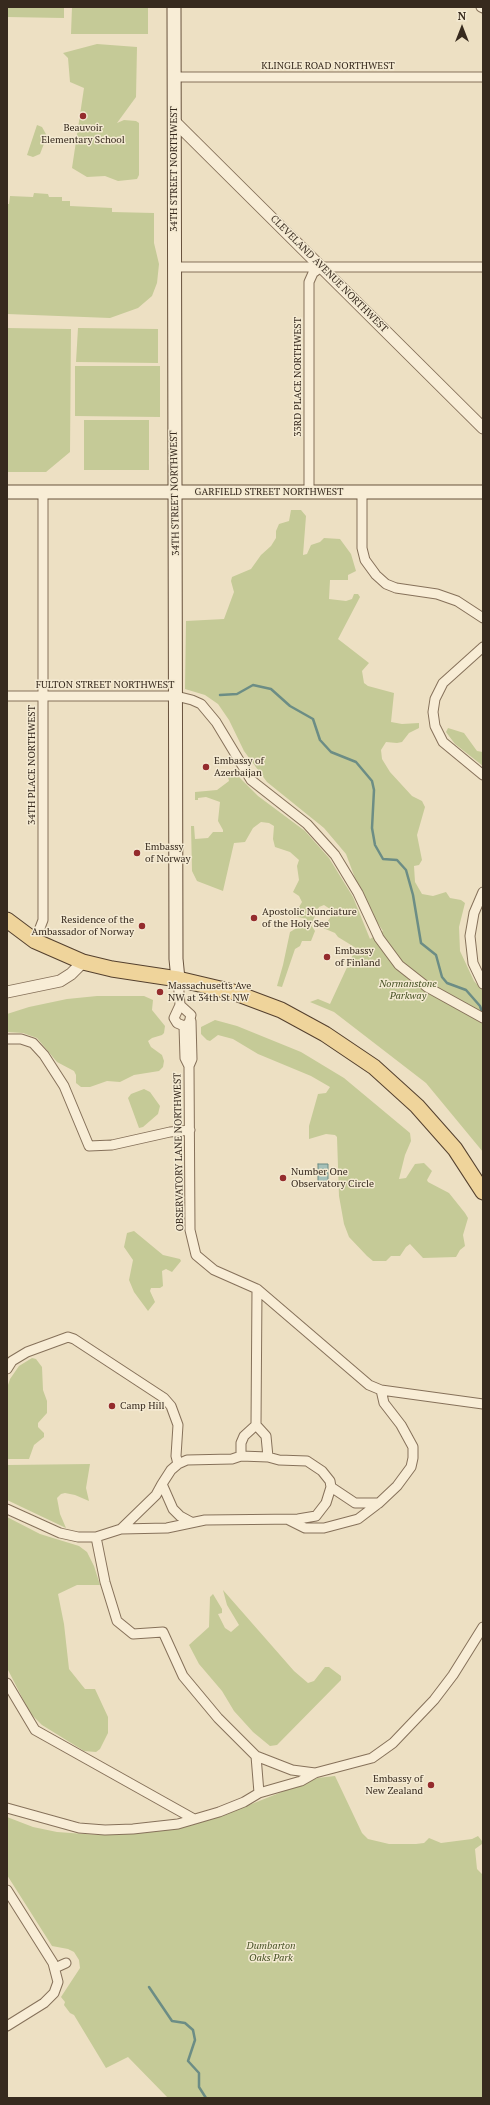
<!DOCTYPE html>
<html>
<head>
<meta charset="utf-8">
<style>
	body { margin:0 }
	#map { position:relative; width:490px; height:2105px; overflow:hidden; background:#ede0c3; font-family:"PT Serif",serif }
	canvas { display:block }
	.frame { position:absolute; inset:0; border:8px solid #372a1e; pointer-events:none }
	.north { position:absolute; left:442px; top:8px; width:40px; height:40px; -webkit-text-stroke:3px #f4ead2; paint-order:stroke; rotate:0deg; font-size:11px; font-weight:700; line-height:16px; text-align:center; color:#372a1e }
	.north::after { content:''; display:block; margin:auto; width:14px; height:18px; background:#372a1e; clip-path:polygon(50% 0,100% 100%,50% 72%,0 100%) }
</style>
</head>
<body>
<div id="map">
<canvas width="490" height="2105"></canvas>
<div class="frame"></div>
<div class="north">N</div>
</div>
<script>
const ctx = document.querySelector('canvas').getContext('2d');
ctx.lineJoin = 'round';
function fillPath(path, color) { ctx.fillStyle = color; ctx.fill(path, 'evenodd'); }
const toPath = rows => new Path2D(rows.map(r => 'M' + r).join(''));
function stroke(path, color, width, dash) { ctx.strokeStyle = color; ctx.lineWidth = width; ctx.lineCap = dash ? 'butt' : 'round'; ctx.setLineDash(dash || []); ctx.stroke(path); }
function drawText(font, color, halo, rows, align = 'center') {
  ctx.font = font + ' "PT Serif",serif'; ctx.lineWidth = 3; ctx.setLineDash([]); ctx.textBaseline = 'middle'; ctx.strokeStyle = halo; ctx.fillStyle = color; for (const [text, x, y, turn = 0] of rows) {
    ctx.save(); ctx.translate(x, y); ctx.rotate((+turn || 0) * Math.PI / 180); ctx.textAlign = isNaN(turn) ? turn : align; if (halo) ctx.strokeText(text, 0, 0); ctx.fillText(text, 0, 0); ctx.restore();
  }
}
fillPath(toPath([
	[7,7,64,7,64,18,7,17],
	[72,7,148,7,148,34,71,34],
	[97,44,137,47,136,97,117,123,124,120,136,121,139,123,139,175,137,179,118,181,105,176,87,177,72,168,84,88,70,82,68,58,63,53],
	[37,125,42,127,47,136,40,154,33,157,27,155],
	[34,193,48,194,49,197,62,197,62,201,70,201,70,206,112,208,112,212,154,213,154,243,159,264,157,283,152,296,138,308,110,318,7,314,7,204,9,204,10,196,33,197],
	[7,328,71,329,70,452,46,472,7,472],
	[78,328,158,329,158,363,76,362],
	[75,366,160,366,160,417,75,416],
	[84,420,149,420,149,470,84,470],
	[291,510,301,510,306,516,303,555,307,554,311,545,320,542,324,538,340,539,351,554,356,571,348,575,348,580,330,580,329,599,346,601,352,599,354,594,358,594,360,597,338,639,369,663,362,671,364,683,368,686,394,693,391,722,402,724,419,723,419,728,409,733,402,742,397,743,386,742,381,750,382,759,390,772,412,796,422,801,425,807,417,835,422,860,419,865,414,866,415,882,422,894,433,896,446,892,450,898,461,900,465,903,459,927,460,951,474,981,483,991,483,1152,426,1083,334,1012,310,1002,318,999,330,1004,356,948,338,937,335,933,323,928,332,915,330,909,324,905,319,907,311,925,315,931,311,941,302,941,300,946,295,949,282,987,277,986,283,965,290,932,305,923,307,919,298,917,295,914,302,902,299,896,293,892,299,880,297,866,299,860,290,852,275,847,273,839,274,826,269,823,261,822,253,828,245,842,234,843,223,891,197,881,192,871,191,826,194,826,195,839,208,838,213,832,223,832,223,830,218,821,220,802,206,797,198,798,198,800,195,800,195,792,217,790,229,781,228,777,234,772,258,796,305,831,329,858,353,897,370,939,383,931,371,913,358,886,346,854,324,828,267,782,244,751,229,720,218,704,205,695,185,689,186,621,224,619,234,592,231,581,232,577,251,569,261,555,271,546,276,538,276,531,279,524,289,521],
	[448,728,464,733,477,751,483,752,483,766,455,744,446,732],
	[97,996,144,996,153,1000,152,1010,165,1026,164,1033,162,1035,152,1038,148,1041,151,1047,162,1055,164,1061,163,1067,159,1071,134,1075,120,1082,107,1081,90,1087,81,1087,76,1083,76,1075,74,1071,57,1062,37,1038,23,1033,7,1032,7,1014,29,1007,67,999],
	[215,1020,237,1026,301,1052,344,1078,410,1133,411,1141,405,1155,399,1179,406,1178,415,1164,424,1163,432,1171,427,1180,428,1182,449,1193,465,1213,468,1218,463,1235,465,1246,460,1250,456,1257,423,1258,410,1244,406,1247,400,1256,391,1256,386,1261,373,1261,367,1256,349,1237,344,1224,339,1196,337,1137,335,1135,326,1134,309,1139,309,1126,318,1094,326,1093,330,1087,311,1076,258,1054,233,1039,218,1035,210,1041,207,1040,201,1034,201,1027],
	[144,1089,150,1092,160,1106,158,1114,143,1127,139,1128,128,1098,131,1094],
	[134,1231,163,1255,180,1259,181,1261,172,1272,166,1269,162,1271,163,1286,160,1288,151,1288,150,1291,155,1302,148,1311,134,1292,129,1280,133,1260,124,1247,127,1233],
	[32,1358,36,1359,42,1367,43,1390,47,1401,47,1413,38,1423,38,1427,44,1433,44,1437,34,1445,29,1459,7,1459,7,1388,10,1379,19,1366],
	[90,1464,86,1488,89,1501,75,1495,65,1493,61,1494,57,1498,60,1514,66,1528,7,1500,7,1465],
	[7,1517,40,1534,79,1546,87,1552,94,1566,100,1585,77,1585,58,1594,64,1624,69,1669,85,1689,95,1689,108,1717,108,1733,100,1749,96,1752,84,1751,42,1725,30,1713,7,1668],
	[223,1590,294,1671,308,1683,314,1681,325,1667,329,1667,341,1676,341,1680,277,1745,270,1746,253,1732,234,1711,222,1691,199,1664,189,1645,209,1627,210,1597,213,1594,222,1609,222,1613,218,1614,225,1628,231,1632,239,1625,227,1605],
	[335,1776,362,1833,368,1839,389,1844,416,1844,424,1843,429,1838,441,1843,472,1839,478,1836,482,1841,482,1844,475,1849,477,1869,483,1875,483,2098,168,2098,128,2057,106,2068,74,2015,70,2013,64,2005,65,2002,61,1997,80,1968,79,1960,74,1952,68,1949,52,1946,7,1875,7,1817,33,1827,57,1832,99,1835,150,1832,192,1824,234,1811,317,1778]
]), '#c5ca97');
const water = toPath([
	[318,1164,328,1164,328,1186,318,1186,318,1164]
]);
fillPath(water, '#a5c0b8');
stroke(water, '#6c8d85', 1);
stroke(toPath([
	[220,695,237,694,253,685,271,689,290,706,313,719,320,740,331,752,356,762,372,781,374,790,372,828,375,845,383,859,397,860,406,870,413,895,421,943,436,955,442,977,447,983,466,990,480,1006,483,1015],
	[149,1987,172,2021,185,2023,193,2030,195,2040,188,2061,199,2073,199,2087,206,2098]
]), '#6c8d85', 2.5);
const minor = toPath([
	[481,7,483,8],
	[174,77,483,77],
	[175,267,483,267],
	[309,492,309,282,313,273,321,267],
	[362,492,362,548,365,560,376,575,386,584,396,588,437,594,457,601,483,618],
	[483,647,443,683,435,699,433,712,435,726,443,742,483,775],
	[7,696,176,696,192,700,201,704,216,722,251,780,307,824,335,855,358,893,379,938,399,965,427,987,483,1018],
	[483,892,474,913,470,936,473,963,483,984],
	[35,941,43,920,43,492],
	[178,979,180,1005],
	[180,1005,191,1015,189,1023,184,1026,177,1023,174,1018,180,1005],
	[184,1026,185,1058,189,1066,190,1230,196,1255,214,1270,257,1289,369,1385,381,1390,483,1404],
	[7,1039,21,1039,33,1043,44,1055,64,1086,89,1146,112,1145,170,1132,190,1130],
	[189,1066,192,1059,191,1021],
	[7,1369,12,1361,27,1352,68,1337,74,1339,164,1398,171,1406,178,1425,176,1456,178,1464],
	[256,1425,257,1289],
	[256,1425,266,1436,268,1457,241,1456,241,1443,244,1436,256,1425],
	[331,1487,355,1503,379,1503],
	[7,1509,60,1533,78,1537,96,1537,121,1529,156,1495,162,1484],
	[289,1520,305,1528,324,1528,358,1519,379,1503,397,1486,411,1467,413,1458,413,1447,401,1425,384,1403,381,1390],
	[191,1522,180,1516,173,1509,162,1484,171,1470,178,1464,187,1460,232,1459,241,1456],
	[121,1529,167,1528,205,1520,298,1519,316,1516,326,1503,331,1487,330,1481,322,1471,307,1461,279,1460,268,1457],
	[96,1537,105,1582,117,1621,133,1634,163,1632,183,1676,218,1718,256,1756,292,1770,315,1773],
	[7,1683,35,1730,194,1819],
	[256,1756,259,1793],
	[7,1808,79,1828,105,1830,133,1829,178,1824,219,1812,244,1802,259,1793,301,1781,315,1773,372,1758,393,1743,434,1700,453,1675,483,1627],
	[7,1890,53,1963,58,1982,54,1993,44,2003,7,2026],
	[55,1968,66,1963]
]);
const tertiary = toPath([
	[174,121,483,428],
	[7,992,60,981,71,974,83,962]
]);
const secondary = toPath([
	[174,7,176,959,178,979],
	[7,492,483,492]
]);
const primary = toPath([
	[7,920,35,941,83,962,112,969,178,979,233,992,281,1010,325,1034,374,1067,417,1106,455,1149,483,1192]
]);
stroke(minor, '#86715a', 11);
stroke(tertiary, '#86715a', 13);
stroke(secondary, '#68523d', 15);
stroke(primary, '#54402e', 17);
stroke(minor, '#f8edd6', 9);
stroke(tertiary, '#f8edd6', 11);
stroke(secondary, '#f8edd6', 13);
stroke(primary, '#efd49b', 15);
for (const [x, y, r, color] of [
	[83,116,4,"#942c2d"],
	[206,767,4,"#942c2d"],
	[137,853,4,"#942c2d"],
	[254,918,4,"#942c2d"],
	[142,926,4,"#942c2d"],
	[327,957,4,"#942c2d"],
	[160,992,4,"#942c2d"],
	[283,1178,4,"#942c2d"],
	[112,1406,4,"#942c2d"],
	[431,1785,4,"#942c2d"]
]) { const dot = new Path2D(); dot.arc(x, y, r, 0, 2 * Math.PI); ctx.fillStyle = color; ctx.fill(dot); stroke(dot, '#f4ead2', 1.5); }
drawText('10px', '#372a1e', '#f4ead2', [
	["KLINGLE ROAD NORTHWEST",328,66],
	["34TH STREET NORTHWEST",174,169,-90],
	["CLEVELAND AVENUE NORTHWEST",329,274,45],
	["33RD PLACE NORTHWEST",298,377,-90],
	["GARFIELD STREET NORTHWEST",269,492],
	["34TH STREET NORTHWEST",175,493,-91],
	["FULTON STREET NORTHWEST",105,685],
	["34TH PLACE NORTHWEST",32,765,-90],
	["OBSERVATORY LANE NORTHWEST",179,1152,-91]
]);
drawText('10px', '#372a1e', '#f4ead2', [
	["Beauvoir",83,128,"center"],
	["Elementary School",83,140,"center"],
	["Embassy of",214,761],
	["Azerbaijan",214,773],
	["Embassy",145,847],
	["of Norway",145,859],
	["Apostolic Nunciature",262,912],
	["of the Holy See",262,924],
	["Residence of the",134,920,"right"],
	["Ambassador of Norway",134,932,"right"],
	["Embassy",335,951],
	["of Finland",335,963],
	["Massachusetts Ave",168,986],
	["NW at 34th St NW",168,998],
	["Number One",291,1172],
	["Observatory Circle",291,1184],
	["Camp Hill",120,1406],
	["Embassy of",423,1779,"right"],
	["New Zealand",423,1791,"right"]
], 'left');
drawText('italic 10px', '#475225', '#f4ead2', [
	["Normanstone",408,984],
	["Parkway",408,996],
	["Dumbarton",271,1946],
	["Oaks Park",271,1958]
]);
</script>
</body>
</html>
